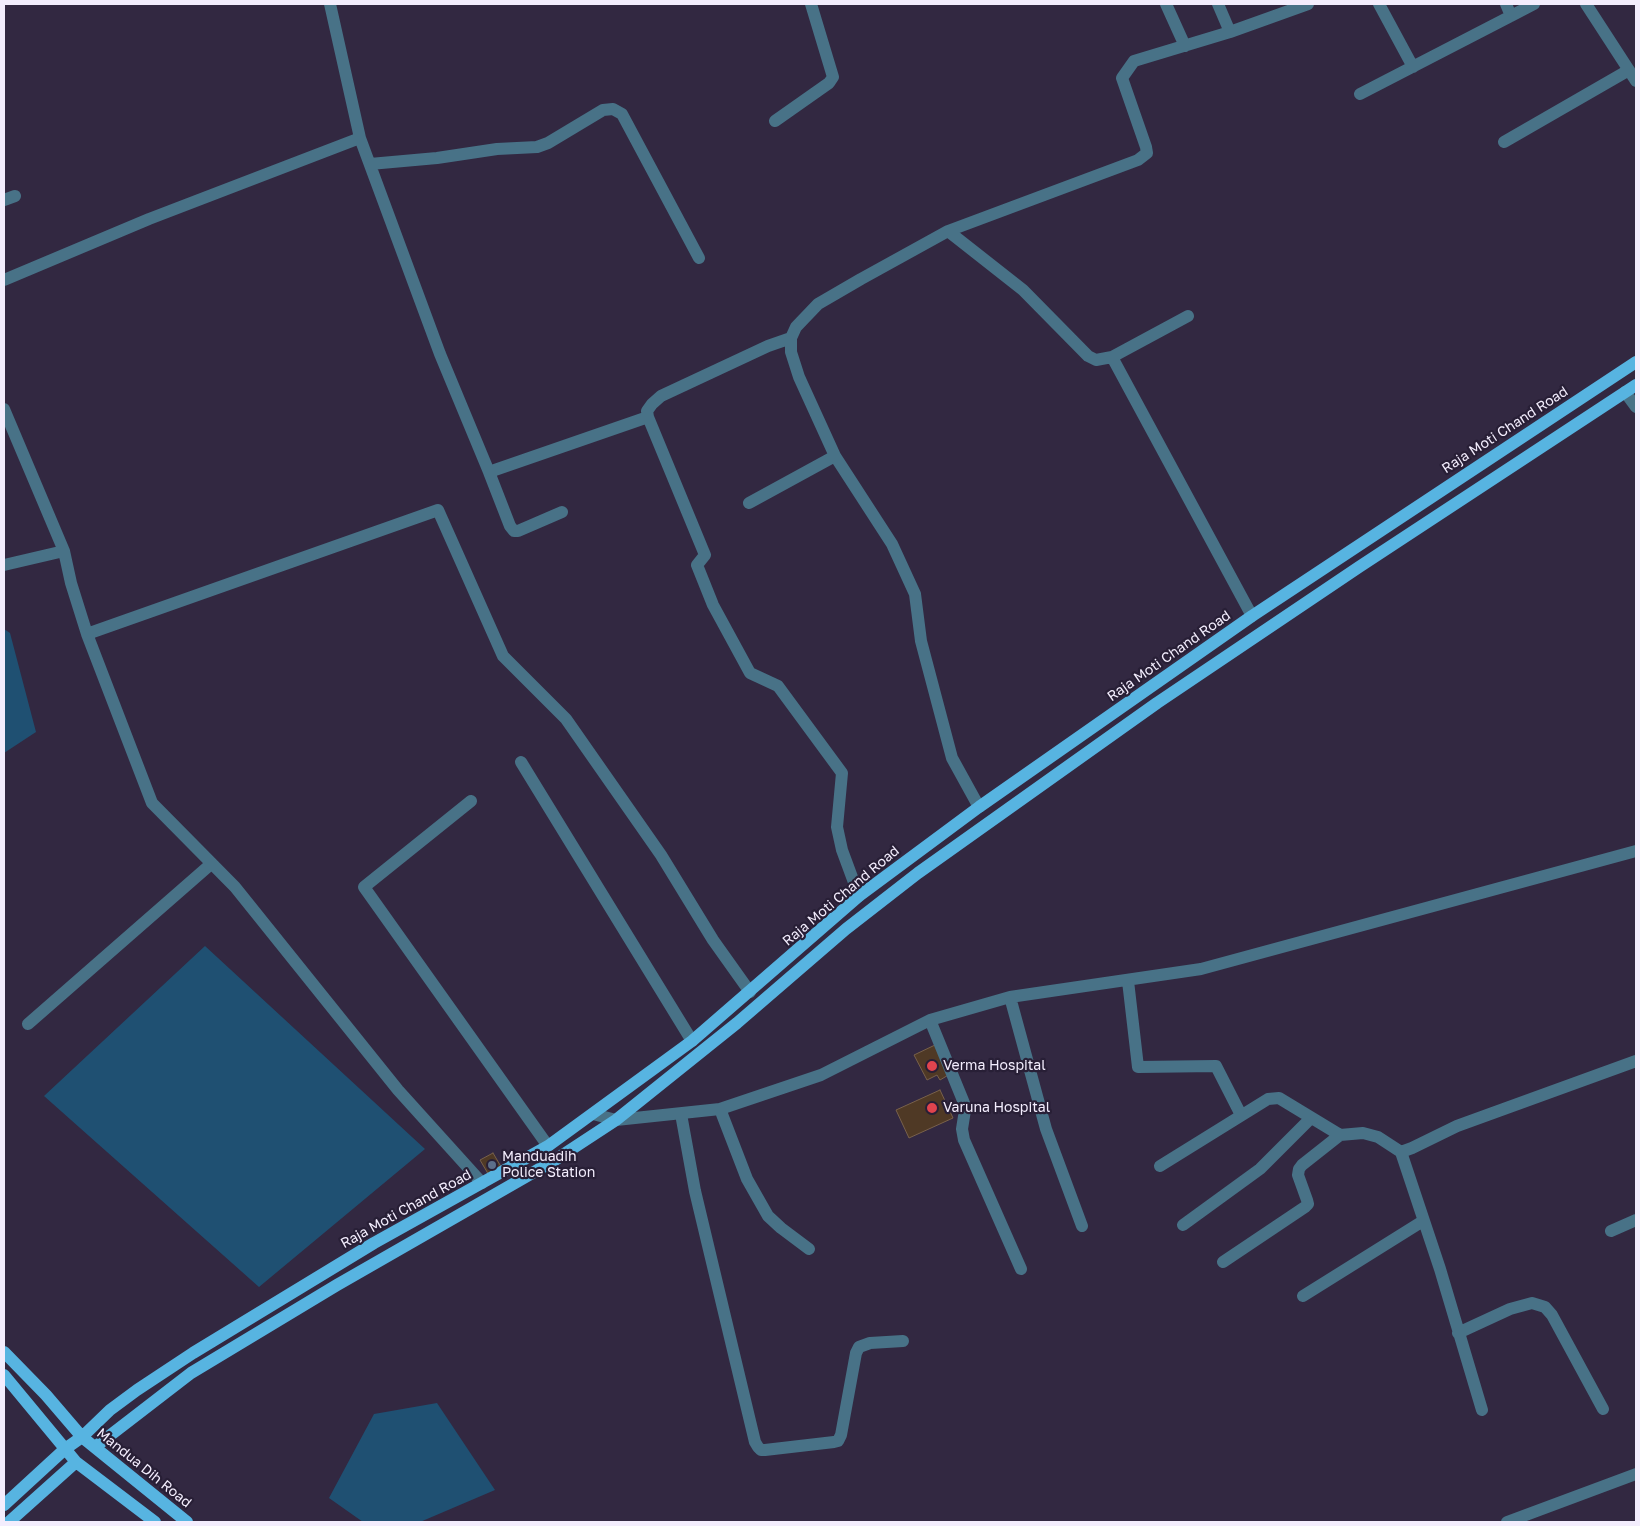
<!DOCTYPE html>
<html>
<head>
<meta charset="utf-8">
<style>
	body { margin:0 }
	#map { position:relative; width:1640px; height:1526px; overflow:hidden; background:#322841; font-family:"Golos Text",sans-serif }
	canvas { display:block }
	.frame { position:absolute; inset:0; border:5px solid #f3edfd; pointer-events:none }
</style>
</head>
<body>
<div id="map">
<canvas width="1640" height="1526"></canvas>
<div class="frame"></div>
</div>
<script>
const ctx = document.querySelector('canvas').getContext('2d');
ctx.lineJoin = 'round';
function fillPath(path, color) { ctx.fillStyle = color; ctx.fill(path, 'evenodd'); }
const toPath = rows => new Path2D(rows.map(r => 'M' + r).join(''));
function stroke(path, color, width, dash) { ctx.strokeStyle = color; ctx.lineWidth = width; ctx.lineCap = dash ? 'butt' : 'round'; ctx.setLineDash(dash || []); ctx.stroke(path); }
function drawText(font, color, halo, rows, align = 'center') {
  ctx.font = font + ' "Golos Text",sans-serif'; ctx.lineWidth = 4.5; ctx.setLineDash([]); ctx.textBaseline = 'middle'; ctx.strokeStyle = halo; ctx.fillStyle = color; for (const [text, x, y, turn = 0] of rows) {
    ctx.save(); ctx.translate(x, y); ctx.rotate((+turn || 0) * Math.PI / 180); ctx.textAlign = isNaN(turn) ? turn : align; if (halo) ctx.strokeText(text, 0, 0); ctx.fillText(text, 0, 0); ctx.restore();
  }
}
fillPath(toPath([
	[4,629,10,633,36,732,4,753],
	[205,946,425,1149,259,1287,44,1096],
	[437,1403,495,1490,420,1522,363,1522,329,1498,374,1414]
]), '#1f5072');
const building = toPath([
	[935,1045,950,1074,940,1080,937,1075,927,1080,914,1055,935,1045],
	[940,1090,953,1118,909,1138,896,1110,940,1090],
	[493,1153,503,1170,490,1177,480,1160,493,1153]
]);
fillPath(building, '#4f3925');
stroke(building, '#78614b', 1);
stroke(toPath([
	[330,4,360,138,440,354,489,472,510,526,514,531,518,531,562,512],
	[1166,4,1185,46],
	[1379,4,1413,67],
	[1506,4,1511,16,1534,4],
	[1586,4,1636,81],
	[1230,32,1308,4],
	[1360,94,1511,16],
	[775,121,829,83,833,77,811,4],
	[1504,142,1629,70],
	[370,164,437,158,497,149,537,147,548,143,603,110,613,109,622,114,699,258],
	[4,200,15,196],
	[948,231,1023,290,1088,356,1096,360,1112,357,1188,316],
	[4,280,149,219,360,138],
	[791,338,768,346,661,396,652,404,647,411,648,417,705,555,697,565,713,605,750,673,778,686,842,773,837,827,842,850,859,896],
	[1112,357,1252,616],
	[1625,392,1636,407],
	[4,409,64,551,71,583,87,634,152,803,235,887,398,1090,482,1183],
	[489,472,648,417],
	[749,503,835,456],
	[4,565,64,551],
	[87,634,438,510,503,656,566,719,661,855,713,940,750,992],
	[521,762,692,1041],
	[471,801,364,887,548,1146],
	[979,807,952,758,921,641,915,594,892,544,835,456,799,377,791,352,791,338,796,327,818,304,861,279,948,231,1138,160,1147,153,1146,147,1122,78,1134,61,1230,32,1218,4],
	[1128,981,1138,1067,1216,1066,1241,1115],
	[1010,997,1046,1129,1082,1226],
	[930,1020,964,1103,965,1110,962,1129,964,1140,1021,1269],
	[28,1024,211,864],
	[720,1109,747,1179,768,1216,781,1228,809,1249],
	[593,1114,616,1120,720,1109,821,1075,930,1020,1010,997,1201,969,1636,851],
	[681,1114,695,1191,755,1442,758,1447,761,1450,765,1450,834,1442,838,1441,841,1435,856,1353,859,1347,870,1343,903,1341],
	[1401,1152,1440,1269,1482,1410],
	[1160,1166,1268,1099,1279,1098,1340,1135,1363,1133,1378,1137,1401,1152,1412,1148,1457,1126,1636,1061],
	[1183,1225,1260,1169,1311,1118],
	[1611,1231,1636,1220],
	[1223,1262,1305,1207,1308,1204,1307,1200,1298,1175,1299,1169,1302,1165,1340,1135],
	[1303,1296,1423,1221],
	[1458,1333,1510,1309,1532,1303,1545,1307,1552,1315,1603,1409],
	[1507,1522,1636,1474]
]), '#487287', 12);
stroke(toPath([
	[4,1352,46,1395,82,1437,187,1522],
	[4,1375,76,1462,155,1522],
	[95,1447,191,1373,337,1285,555,1160,616,1120,737,1023,846,929,918,873,1157,703,1359,567,1636,385],
	[4,1505,65,1449,82,1437,110,1410,137,1390,193,1353,374,1243,548,1146,692,1041,859,896,979,807,1252,616,1636,362],
	[9,1522,76,1462]
]), '#57b4e1', 12);
for (const [x, y, r, color] of [
	[932,1066,6,"#e0444e"],
	[932,1108,6,"#e0444e"],
	[492,1165,5,"#5c6f8a"]
]) { const dot = new Path2D(); dot.arc(x, y, r, 0, 2 * Math.PI); ctx.fillStyle = color; ctx.fill(dot); stroke(dot, '#281f36', 2); }
drawText('14px', '#f3edfd', '#281f36', [
	["Raja Moti Chand Road",1505,430,-33],
	["Raja Moti Chand Road",1169,656,-35],
	["Raja Moti Chand Road",841,896,-40],
	["Raja Moti Chand Road",406,1209,-29],
	["Mandua Dih Road",144,1468,39]
]);
drawText('14px', '#f3edfd', '#281f36', [
	["Verma Hospital",943,1066],
	["Varuna Hospital",943,1108],
	["Manduadih",502,1157],
	["Police Station",502,1173]
], 'left');
</script>
</body>
</html>
